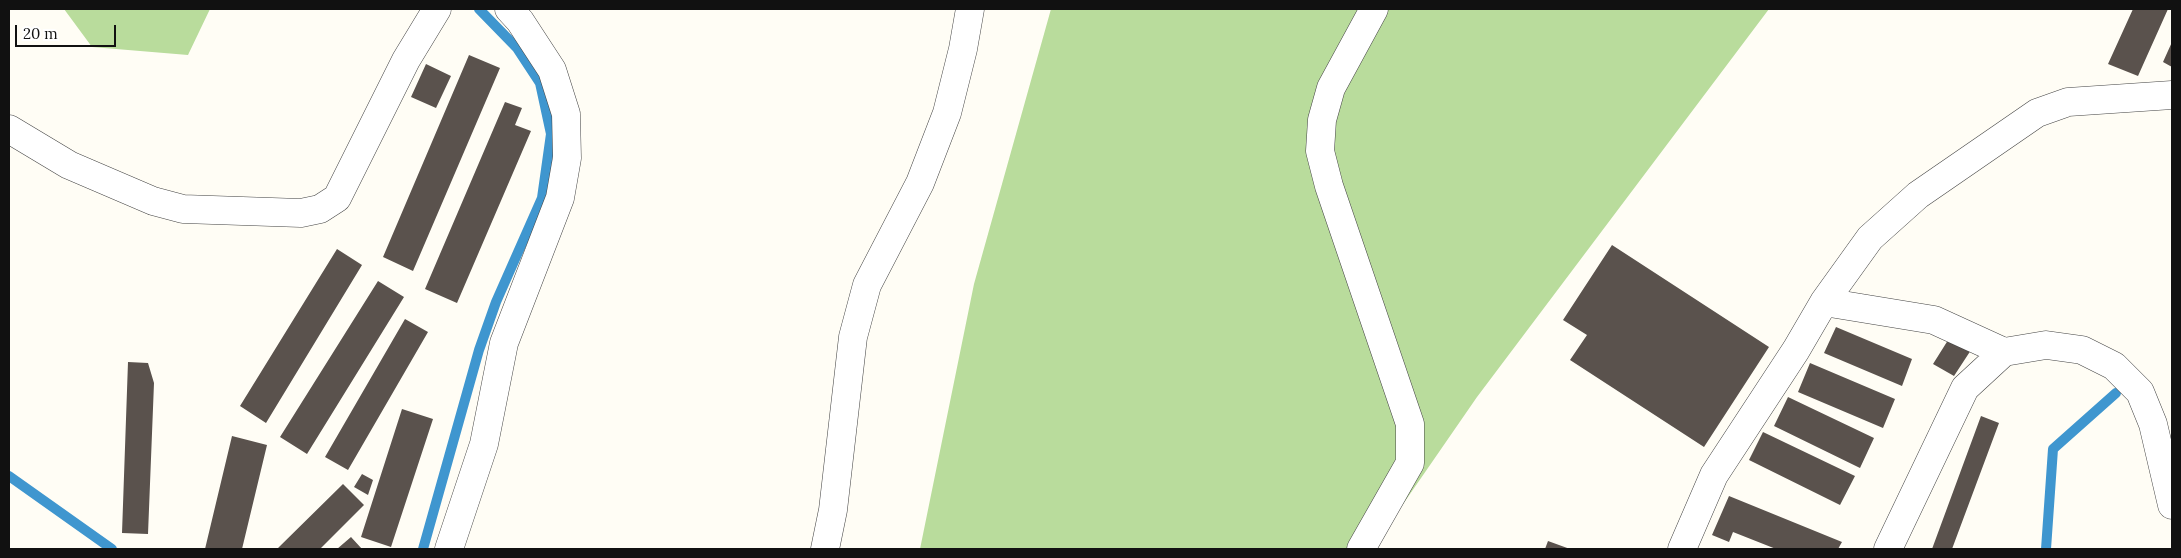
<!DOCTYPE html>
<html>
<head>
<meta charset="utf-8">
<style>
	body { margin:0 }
	#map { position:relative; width:2181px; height:558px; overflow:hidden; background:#fffdf5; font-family:Lora,serif }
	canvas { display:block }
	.frame { position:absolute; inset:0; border:10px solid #111; pointer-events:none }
	.scale { position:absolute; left:15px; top:25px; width:101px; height:22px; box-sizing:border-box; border:2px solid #111; border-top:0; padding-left:6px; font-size:15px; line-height:18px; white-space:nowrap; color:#111; -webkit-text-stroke:4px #fff; paint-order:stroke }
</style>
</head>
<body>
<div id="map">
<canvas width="2181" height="558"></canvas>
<div class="frame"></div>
<div class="scale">20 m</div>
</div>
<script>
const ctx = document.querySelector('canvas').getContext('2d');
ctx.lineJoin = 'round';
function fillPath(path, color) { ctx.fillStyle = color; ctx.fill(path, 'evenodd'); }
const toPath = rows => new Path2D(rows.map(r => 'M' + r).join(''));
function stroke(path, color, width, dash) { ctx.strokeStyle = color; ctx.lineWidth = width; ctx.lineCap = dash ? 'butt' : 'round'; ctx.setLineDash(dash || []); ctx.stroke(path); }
fillPath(toPath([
	[64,9,210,9,188,55,92,47],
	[1051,9,1769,9,1477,397,1372,549,920,549,974,284]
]), '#b9dc9c');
stroke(toPath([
	[9,476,112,549],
	[423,549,479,350,496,302,542,198,551,134,540,83,517,48,479,9],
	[2046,549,2053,449,2116,393]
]), '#3f96cf', 10);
fillPath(toPath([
	[2133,9,2168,9,2138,76,2108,64],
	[2172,42,2172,67,2163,62],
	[469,55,500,68,413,271,383,257],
	[426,64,451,76,436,108,411,97],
	[505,102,522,108,515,125,531,131,457,303,425,289],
	[1612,245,1769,347,1704,447,1570,360,1587,335,1563,320],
	[337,249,362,265,266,423,240,406],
	[378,281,404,297,307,454,280,437],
	[405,319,428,332,348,470,325,457],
	[1836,327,1912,359,1902,386,1824,353],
	[1950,337,1971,350,1954,376,1933,364],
	[128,362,148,363,154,383,148,534,122,533],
	[1810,363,1895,399,1883,428,1798,392],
	[1788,397,1874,438,1860,468,1774,426],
	[402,409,433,419,391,547,361,537],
	[1981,416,1999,423,1952,549,1932,549],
	[1763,432,1855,476,1840,505,1749,460],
	[232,436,267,445,242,549,205,549],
	[362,474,373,480,368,495,354,487],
	[343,484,364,505,320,549,277,549],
	[1729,496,1842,542,1838,549,1776,549,1733,532,1729,542,1712,535],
	[351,537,362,549,337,549],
	[1548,541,1570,549,1545,549]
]), '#5a524d');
const minor = toPath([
	[9,129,69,165,153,201,183,209,301,213,320,209,337,198,406,60,437,9],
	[1824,302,1934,320,2004,352,2046,345,2082,350,2114,366,2140,392,2153,424,2172,505],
	[449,549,484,444,504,343,560,198,567,158,566,114,552,70,520,21,509,9],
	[825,549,833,510,853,337,867,285,920,183,947,113,963,49,970,9],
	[1361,549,1410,463,1410,424,1329,186,1320,151,1322,120,1331,88,1374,9],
	[1682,549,1714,475,1796,350,1824,302,1870,238,1918,195,2037,113,2068,102,2172,95],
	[1888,549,1965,388,2004,352]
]);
stroke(minor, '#444', 29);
stroke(minor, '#fff', 28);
</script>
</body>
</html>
